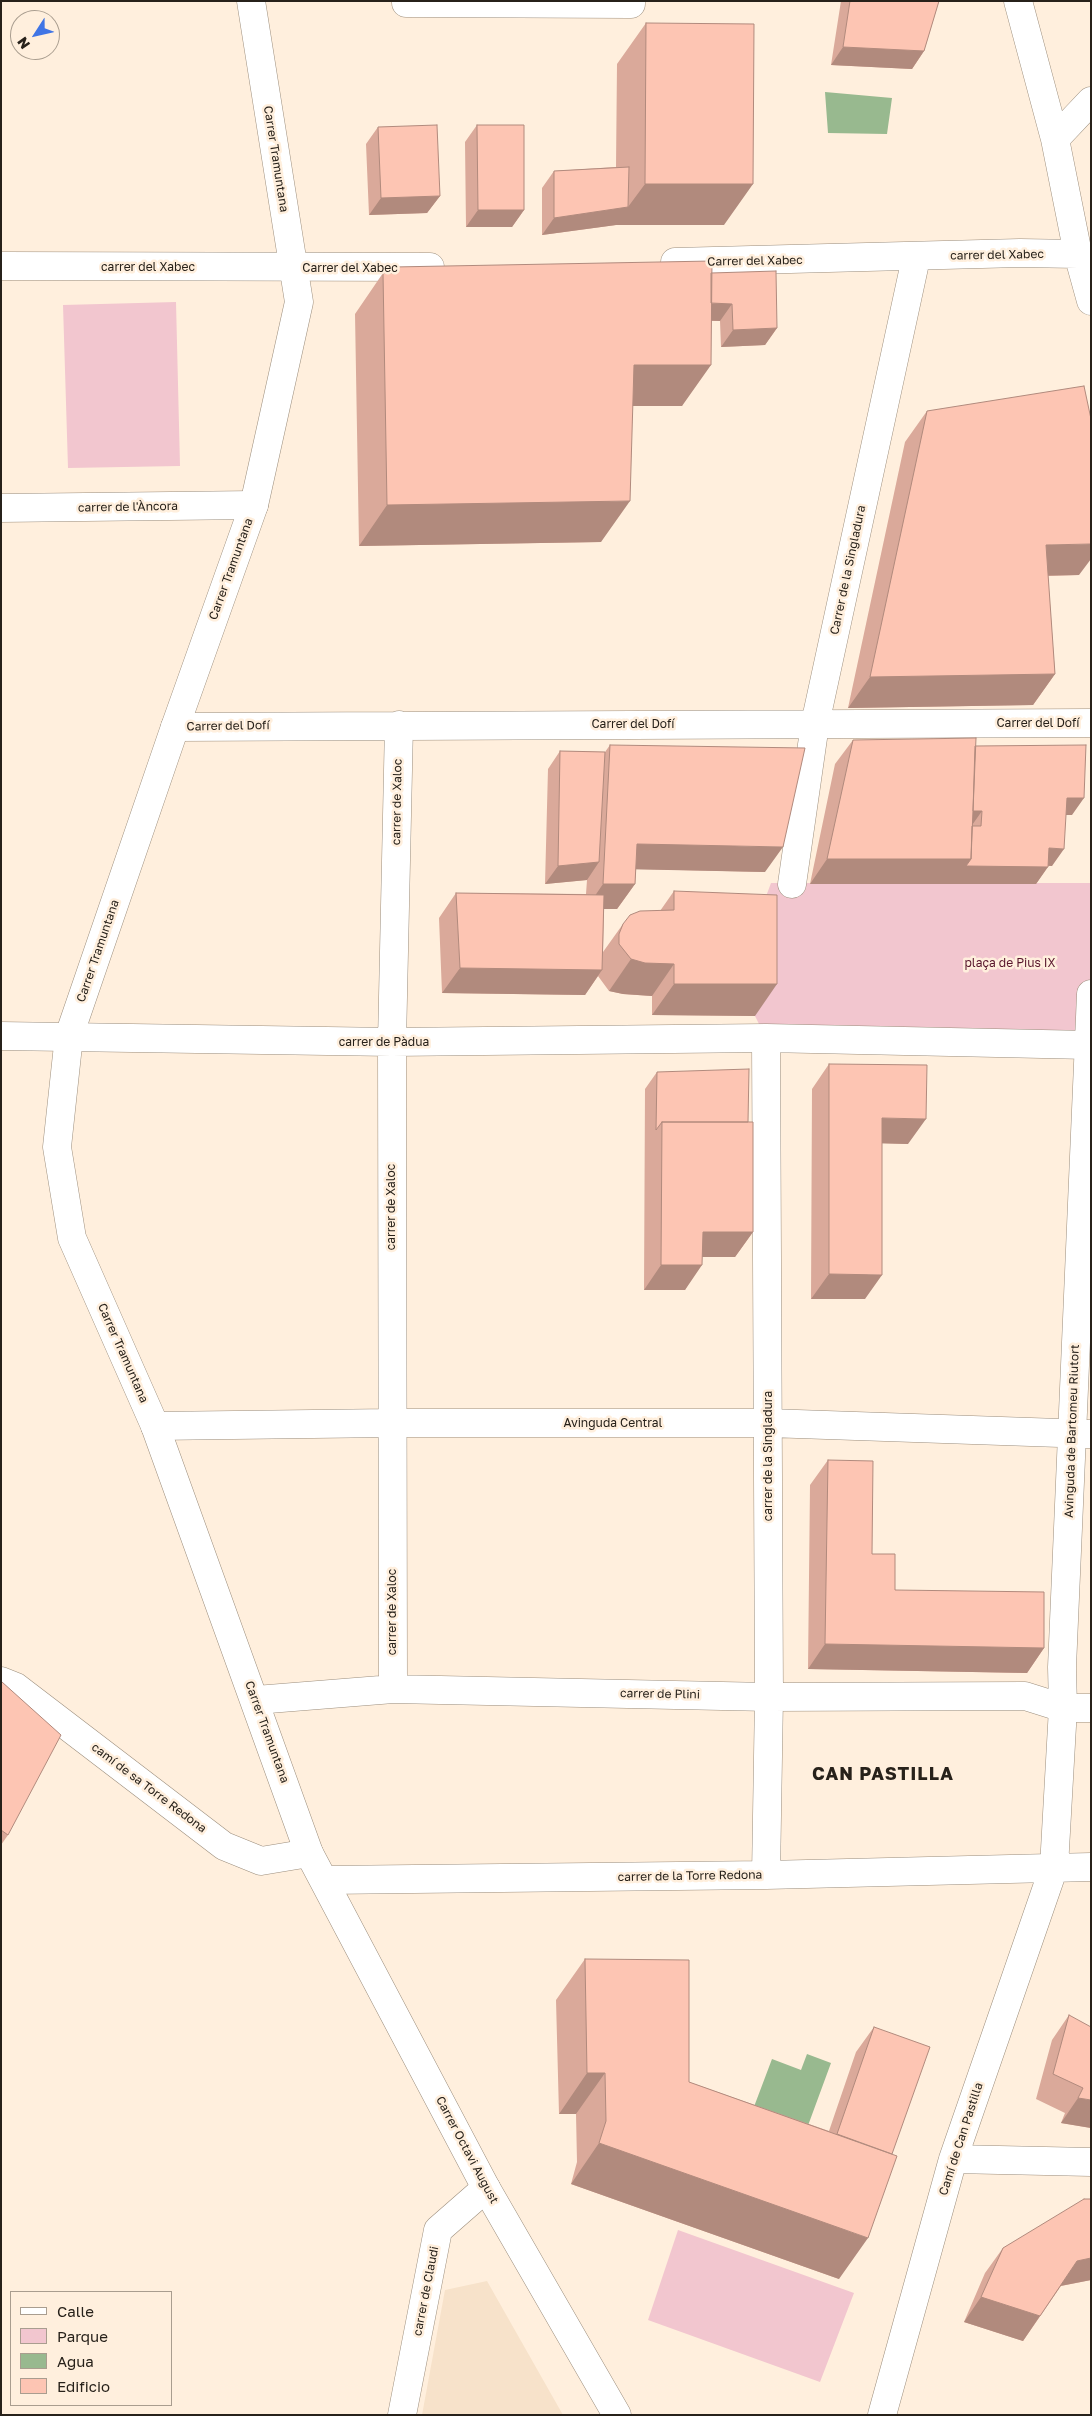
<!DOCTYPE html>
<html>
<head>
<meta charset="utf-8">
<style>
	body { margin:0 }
	#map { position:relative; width:1092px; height:2416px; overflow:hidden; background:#ffefdd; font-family:"Golos Text",sans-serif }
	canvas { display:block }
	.frame { position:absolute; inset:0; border:2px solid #27211a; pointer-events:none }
	.legend { position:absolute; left:10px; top:2291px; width:162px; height:115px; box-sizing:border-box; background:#ffefdd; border:1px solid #a99d8f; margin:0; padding:6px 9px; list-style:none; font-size:15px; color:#27211a }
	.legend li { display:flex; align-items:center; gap:10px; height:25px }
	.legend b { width:25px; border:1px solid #a99d8f }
	.north { position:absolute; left:10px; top:10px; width:50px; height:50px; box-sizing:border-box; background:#ffefdd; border:1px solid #a99d8f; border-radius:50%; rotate:235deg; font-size:14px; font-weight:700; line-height:20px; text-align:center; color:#27211a }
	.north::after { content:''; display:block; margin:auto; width:18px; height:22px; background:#4075e5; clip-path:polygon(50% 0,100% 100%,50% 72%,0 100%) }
</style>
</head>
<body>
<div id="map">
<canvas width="1092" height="2416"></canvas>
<div class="frame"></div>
<ul class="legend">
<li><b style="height:6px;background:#fff"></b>Calle</li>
<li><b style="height:14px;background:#f2c6cf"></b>Parque</li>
<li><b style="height:14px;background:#98b98f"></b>Agua</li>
<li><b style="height:14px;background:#fdc5b3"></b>Edificio</li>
</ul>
<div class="north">N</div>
</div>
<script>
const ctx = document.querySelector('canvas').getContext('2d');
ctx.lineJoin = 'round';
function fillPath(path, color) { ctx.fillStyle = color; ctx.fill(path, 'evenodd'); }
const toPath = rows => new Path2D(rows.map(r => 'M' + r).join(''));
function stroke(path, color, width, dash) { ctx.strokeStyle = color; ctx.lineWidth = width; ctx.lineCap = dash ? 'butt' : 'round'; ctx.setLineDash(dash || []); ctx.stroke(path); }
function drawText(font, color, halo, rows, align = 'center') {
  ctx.font = font + ' "Golos Text",sans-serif'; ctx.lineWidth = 5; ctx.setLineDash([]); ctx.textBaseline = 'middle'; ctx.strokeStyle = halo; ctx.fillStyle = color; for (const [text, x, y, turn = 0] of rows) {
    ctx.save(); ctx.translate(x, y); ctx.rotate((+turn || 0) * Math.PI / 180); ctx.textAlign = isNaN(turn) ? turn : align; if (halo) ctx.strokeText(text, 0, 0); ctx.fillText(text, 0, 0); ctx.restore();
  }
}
fillPath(toPath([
	[487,2281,563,2415,422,2415,445,2290]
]), '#f7e2ca');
fillPath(toPath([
	[176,302,180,466,68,468,63,305],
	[771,883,1091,883,1091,994,1088,1045,766,1038,755,1016,755,926],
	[678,2230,854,2293,820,2382,648,2320]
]), '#f2c6cf');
fillPath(toPath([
	[825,92,892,98,887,134,828,133],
	[807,2054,831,2063,806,2131,752,2112,772,2059,801,2070]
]), '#98b98f');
const pedestrian = toPath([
	[792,884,815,724]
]);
const minor = toPath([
	[406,1,406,3,631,4,631,1],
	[1018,1,1055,139,1078,254,1091,301],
	[1055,139,1091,101],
	[675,262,1020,253,1078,254],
	[1,266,430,267],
	[1,508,254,505],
	[815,724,916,258],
	[175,727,1091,723],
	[1,1036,392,1042,766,1038,1088,1045],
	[155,1426,391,1423,768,1423,1089,1434],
	[1,1681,16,1687,224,1846,261,1861,309,1853],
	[393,1689,392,1042,399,725],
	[256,1700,393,1689,769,1697,1025,1696,1063,1708,1091,1708],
	[766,1875,769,1697,766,1038],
	[326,1880,766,1875,1091,1867],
	[953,2159,1091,2162],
	[402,2415,438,2230,486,2188],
	[882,2415,953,2159,1054,1867,1063,1708,1062,1667,1091,994]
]);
const tertiary = toPath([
	[251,1,299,302,254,505,175,727,69,1036,57,1147,72,1238,155,1426,309,1853,486,2188,617,2415]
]);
stroke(pedestrian, '#9c8e7d', 29);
stroke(minor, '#9c8e7d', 29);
stroke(tertiary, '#9c8e7d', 29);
stroke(pedestrian, '#fff', 28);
stroke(minor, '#fff', 28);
stroke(tertiary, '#fff', 28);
fillPath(toPath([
	[841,1,939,1,924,51,912,69,831,65],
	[646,23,724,225,616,225,542,235,542,188,554,171,616,167,617,64],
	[477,125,524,210,512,227,466,227,465,142],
	[378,127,440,196,427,213,369,215,366,144],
	[393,267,711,273,777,328,765,345,721,347,720,321,711,321,682,406,632,406,601,542,359,546,355,314,383,273,388,273],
	[927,411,1079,575,1048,576,1055,674,1033,705,848,708,905,442],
	[853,740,975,746,1072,815,1066,815,1052,866,1048,866,1036,884,810,884,835,764],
	[610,745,765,872,636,869,635,884,617,909,604,909,603,952,623,924,660,911,674,891,755,1016,652,1015,652,996,623,994,609,991,598,976,585,995,442,993,439,918,456,893,586,894,587,880,545,884,548,769,560,751,605,752],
	[829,1064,908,1144,882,1143,865,1299,811,1299,812,1089],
	[657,1072,748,1122,753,1232,735,1257,702,1257,685,1290,644,1290,645,1089],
	[828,1460,872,1554,895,1590,1044,1648,1027,1673,808,1669,810,1485],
	[1,1682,8,1835,1,1845],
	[585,1959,689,2082,829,2131,856,2052,874,2027,839,2279,571,2184,577,2162,576,2114,559,2114,556,2000],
	[1069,2015,1091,2128,1061,2123,1065,2113,1036,2099,1052,2040],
	[1091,2199,1091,2280,1061,2286,1023,2341,964,2322,985,2273,1003,2248]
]), '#daa99a');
fillPath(toPath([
	[843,47,924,51,912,69,831,65],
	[645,184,753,184,724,225,616,225,542,235,554,218,628,207],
	[440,196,427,213,369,215,381,198],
	[478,210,524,210,512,227,466,227],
	[708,303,732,304,720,321,696,320],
	[777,328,765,345,721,347,733,330],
	[634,365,711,365,682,406,605,406],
	[630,501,601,542,359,546,387,505],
	[1091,544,1091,559,1079,575,1024,576,1046,545],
	[1055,674,1033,705,848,708,870,677],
	[1067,798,1084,798,1072,815,1055,815],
	[968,810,982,811,970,828],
	[637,844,783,847,765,872,620,869],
	[1049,848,1064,849,1052,866,1037,865],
	[827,859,971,859,1048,867,1036,884,810,884],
	[599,862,587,880,545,884,558,866],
	[603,884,635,884,617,909,586,909],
	[631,959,674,964,652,996,623,994,609,991],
	[460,968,602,970,585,995,442,993],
	[674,984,777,984,755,1016,652,1015],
	[882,1118,926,1119,908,1144,865,1143],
	[703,1232,753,1232,735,1257,685,1257],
	[661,1265,702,1265,685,1290,644,1290],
	[829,1274,882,1275,865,1299,811,1299],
	[825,1644,1044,1648,1027,1673,808,1669],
	[587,2073,605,2073,576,2114,559,2114],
	[1078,2098,1091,2100,1091,2128,1061,2123],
	[599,2143,868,2238,839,2279,571,2184],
	[1091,2258,1091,2280,1060,2286,1077,2261],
	[981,2297,1040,2316,1023,2341,964,2322]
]), '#b18a7d');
const building = toPath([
	[850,1,939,1,924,51,843,47,850,1],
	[646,23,754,24,753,184,645,184,646,23],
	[437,125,440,196,381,198,378,127,437,125],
	[477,125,524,125,524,210,478,210,477,125],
	[629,167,628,207,554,218,554,171,629,167],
	[712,261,711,365,634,365,630,501,387,505,383,273,393,273,393,267,712,261],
	[776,271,777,328,733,330,732,304,711,303,711,273,776,271],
	[1084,386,1091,419,1091,544,1046,545,1055,674,870,677,927,411,1084,386],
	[976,738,971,859,827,859,853,740,976,738],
	[610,745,805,748,783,847,637,844,635,884,603,884,610,745],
	[1086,745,1084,798,1067,798,1064,849,1049,848,1048,867,966,866,971,859,972,826,981,826,982,811,973,811,975,746,1086,745],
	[560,751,605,752,599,862,558,866,560,751],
	[674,891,777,895,777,984,674,984,674,964,645,963,631,959,619,944,619,934,623,924,630,915,640,911,674,910,674,891],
	[456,893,604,895,602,970,460,968,456,893],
	[829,1064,927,1065,926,1119,882,1118,882,1275,829,1274,829,1064],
	[749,1069,748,1122,662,1122,656,1130,657,1072,749,1069],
	[662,1122,753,1122,753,1232,703,1232,702,1265,661,1265,662,1122],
	[828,1460,873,1461,872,1554,895,1554,895,1590,1044,1592,1044,1648,825,1644,828,1460],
	[1,1682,2,1682,61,1735,8,1835,1,1830,1,1682],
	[585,1959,689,1960,689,2082,897,2156,868,2238,599,2143,606,2121,605,2073,587,2073,585,1959],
	[1069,2015,1091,2027,1091,2100,1078,2098,1083,2088,1053,2074,1069,2015],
	[874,2027,930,2047,892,2154,837,2134,874,2027],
	[1084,2199,1091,2199,1091,2258,1077,2261,1040,2316,981,2297,1003,2248,1084,2199]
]);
fillPath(building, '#fdc5b3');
stroke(building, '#b18a7d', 1);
drawText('12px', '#27211a', '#ffefdd', [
	["Carrer Tramuntana",276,159,81],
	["carrer del Xabec",997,255,-1],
	["Carrer del Xabec",755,261,-1],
	["carrer del Xabec",148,267],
	["Carrer del Xabec",350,268],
	["carrer de l'Àncora",128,507,-1],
	["Carrer Tramuntana",231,569,-70],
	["Carrer de la Singladura",848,570,-78],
	["Carrer del Dofí",1038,723],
	["Carrer del Dofí",633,724],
	["Carrer del Dofí",228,726,-1],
	["carrer de Xaloc",397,802,-89],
	["Carrer Tramuntana",98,951,-71],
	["carrer de Pàdua",384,1042],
	["carrer de Xaloc",391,1207,-90],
	["Carrer Tramuntana",123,1353,66],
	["Avinguda Central",613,1423],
	["Avinguda de Bartomeu Riutort",1072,1431,-88],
	["carrer de la Singladura",768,1456,-90],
	["carrer de Xaloc",392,1612,-90],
	["carrer de Plini",660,1694,1],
	["Carrer Tramuntana",267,1732,70],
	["camí de sa Torre Redona",149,1788,37],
	["carrer de la Torre Redona",690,1876,-1],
	["Camí de Can Pastilla",961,2139,-72],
	["Carrer Octavi August",467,2150,62],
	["carrer de Claudi",426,2291,-79]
]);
drawText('12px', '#58152c', '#ffefdd', [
	["plaça de Pius IX",1010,963]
]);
ctx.letterSpacing = '1px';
drawText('bold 18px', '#27211a', '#ffefdd', [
	["CAN PASTILLA",883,1774]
]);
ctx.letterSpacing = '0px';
</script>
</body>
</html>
